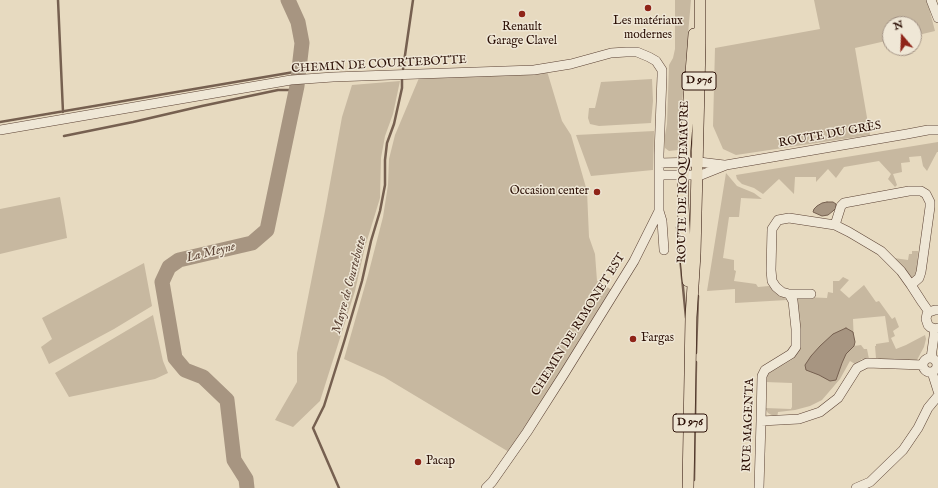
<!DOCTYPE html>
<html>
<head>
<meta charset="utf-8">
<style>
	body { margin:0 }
	#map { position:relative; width:938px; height:488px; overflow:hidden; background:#e7dac0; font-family:"IM FELL English",serif }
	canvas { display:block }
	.north { position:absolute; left:882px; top:16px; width:40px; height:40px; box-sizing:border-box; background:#efe7d6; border:1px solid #a19183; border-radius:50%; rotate:341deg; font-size:11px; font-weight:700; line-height:16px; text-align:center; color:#2c1006 }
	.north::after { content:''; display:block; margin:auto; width:14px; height:18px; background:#8f2418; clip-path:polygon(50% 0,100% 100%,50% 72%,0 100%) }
</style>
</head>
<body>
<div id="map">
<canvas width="938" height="488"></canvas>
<div class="north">N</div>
</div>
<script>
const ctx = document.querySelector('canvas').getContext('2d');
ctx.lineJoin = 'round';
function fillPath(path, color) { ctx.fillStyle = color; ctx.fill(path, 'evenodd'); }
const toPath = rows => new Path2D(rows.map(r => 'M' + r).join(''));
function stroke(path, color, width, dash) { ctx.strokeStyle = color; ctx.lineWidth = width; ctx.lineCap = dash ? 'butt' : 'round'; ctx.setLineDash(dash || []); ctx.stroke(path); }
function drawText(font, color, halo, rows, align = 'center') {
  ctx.font = font + ' "IM FELL English",serif'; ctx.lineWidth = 3; ctx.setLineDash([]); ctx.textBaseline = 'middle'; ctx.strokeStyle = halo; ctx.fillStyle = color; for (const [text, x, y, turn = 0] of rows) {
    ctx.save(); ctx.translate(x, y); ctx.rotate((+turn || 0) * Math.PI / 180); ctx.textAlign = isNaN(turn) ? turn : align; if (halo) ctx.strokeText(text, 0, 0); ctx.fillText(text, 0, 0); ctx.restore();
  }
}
fillPath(toPath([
	[675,0,691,0,678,150,669,151,665,148,665,135,667,124,669,65,673,58,675,49],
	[814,0,927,0,935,31,914,36,914,24,890,24,890,40,855,48,870,135,736,155,723,149,713,126,715,48,820,29],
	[547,71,562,121,571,135,587,191,589,237,595,254,597,281,612,290,557,379,509,452,384,377,344,359,368,275,383,217,388,185,389,159,395,135,419,78],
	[652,79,653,101,651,123,599,126,590,124,588,118,589,108,595,108,601,82],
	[400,81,393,114,385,136,381,158,380,198,373,221,365,247,355,291,320,401,293,427,275,420,297,382,297,353,325,211,342,117,352,85],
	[654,131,653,170,591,176,576,135],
	[938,142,938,152,937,152,927,171,923,166,921,156,909,157,910,162,901,163,902,172,893,174,897,185,895,187,888,179,891,174,879,161,844,167,836,178,828,169,816,182,816,177,795,177,794,194,779,179,763,194,754,188,742,184,737,179,736,175],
	[726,173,737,186,754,193,762,199,741,198,739,217,729,217,723,258,734,260,734,270,736,271,734,281,756,284,758,287,769,286,787,300,735,303,735,289,707,291],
	[60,197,64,219,67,238,0,254,0,209],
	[912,251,918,251,917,274,912,281,894,258,908,260,909,254,912,254],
	[144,263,152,306,114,329,49,364,41,347,52,339,42,318],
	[843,277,849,280,840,290,849,298,864,285,876,302,879,301,892,319,895,317,899,327,893,331,895,336,891,338,896,349,906,345,925,335,926,339,924,347,917,360,913,361,879,360,878,358,876,358,875,346,876,346,876,344,889,342,885,316,853,319,854,346,861,345,864,349,867,349,869,359,862,359,855,364,850,361,840,379,822,400,810,406,795,410,778,412,777,418,768,413,765,408,791,409,792,407,792,383,765,382,768,374,793,359,799,350,797,299,799,297,804,297,827,298,828,292,833,293,833,281,839,281],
	[153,315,163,361,168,373,155,379,69,397,55,373]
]), '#c7b8a0');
const water = toPath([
	[827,202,833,202,836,204,836,208,833,211,828,215,822,216,813,212,814,209,817,206,822,203,827,202],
	[846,328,853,332,855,342,854,346,846,354,842,363,836,380,830,381,819,375,806,370,805,365,811,356,820,346,833,334,846,328]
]);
fillPath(water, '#a79581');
stroke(water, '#766050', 1);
stroke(toPath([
	[58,0,63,112],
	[403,69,413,0],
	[0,122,300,71],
	[64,136,133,122,202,106,278,90,296,90],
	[677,227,686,318],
	[696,353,698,296],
	[694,480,696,362],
	[339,488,313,428,324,406,344,342,362,281,371,241,380,211,385,185,385,160,387,143,394,124,402,88,402,80]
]), '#766050', 2.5);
stroke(toPath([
	[247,488,246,479,234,460,227,400,203,377,185,370,175,358,162,282,169,267,179,260,252,243,267,230,297,86,302,43,298,22,288,0]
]), '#a79581', 15);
const minor = toPath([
	[931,0,938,18],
	[0,130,291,80,333,77,534,70,571,64,611,53,626,52,637,52,649,57,656,61,662,70,662,76,659,154,659,211,634,261,564,374,527,432,492,482,486,488],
	[659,163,699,162,724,165],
	[659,175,701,175,726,165,907,134,928,130,938,130],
	[659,211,662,221,664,250],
	[835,225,841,206,844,203,909,191,921,191,926,194,930,202,930,207,921,272,919,278,911,285],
	[789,294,811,294],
	[938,310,935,310,929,312,927,314,926,319,928,325,930,327,935,329,938,328],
	'923 365a7 7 0 1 1 14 0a7 7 0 1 1-14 0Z',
	[931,358,935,329],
	[932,372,938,391],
	[761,421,799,419,820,412,838,398,857,368,867,363,923,365],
	[759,488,761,421,762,376,765,370,791,354,796,347,796,329,793,301,789,294,782,292,776,287,772,281,771,270,772,229,778,220,789,218,835,225,849,232,881,251,901,271,911,285,922,302,929,312],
	[856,488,870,482,903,450,918,428,928,408,938,396]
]);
const major = toPath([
	[688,281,685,245,683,203,683,176,694,34],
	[688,488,691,317,695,254,700,44,700,0]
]);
stroke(minor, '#5b4234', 10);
stroke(major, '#2c1006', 12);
stroke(minor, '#efe7d6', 9);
stroke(major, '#e7dac0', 11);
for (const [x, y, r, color] of [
	[648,8,4,"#8f2418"],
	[522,14,4,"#8f2418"],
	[597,192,4,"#8f2418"],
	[633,339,4,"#8f2418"],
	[418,462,4,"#8f2418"]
]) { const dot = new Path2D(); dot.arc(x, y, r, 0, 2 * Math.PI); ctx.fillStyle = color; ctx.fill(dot); stroke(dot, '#efe7d6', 1.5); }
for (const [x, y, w] of [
	[699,81,34],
	[690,423,34]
]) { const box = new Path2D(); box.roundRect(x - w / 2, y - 9, w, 18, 3); ctx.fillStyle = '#efe7d6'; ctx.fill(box); stroke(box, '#2c1006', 1); }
drawText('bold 11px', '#2c1006', null, [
	["D 976",699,81],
	["D 976",690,423]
]);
drawText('12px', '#2c1006', '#efe7d6', [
	["Les matériaux",648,22],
	["modernes",648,36],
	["Renault",522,28],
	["Garage Clavel",522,42],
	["Occasion center",589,192,"right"],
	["Fargas",641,339,"left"],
	["Pacap",426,462,"left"]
]);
drawText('12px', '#2c1006', '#efe7d6', [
	["CHEMIN DE COURTEBOTTE",379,65,-3],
	["ROUTE DU GRÈS",830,135,-10],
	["ROUTE DE ROQUEMAURE",684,182,-89],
	["CHEMIN DE RIMONET EST",579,325,-58],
	["RUE MAGENTA",749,425,-88]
]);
drawText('italic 13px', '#5d4537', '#efe7d6', [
	["La Meyne",211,253,-14],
	["Mayre de Courtebotte",350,285,-75]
]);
</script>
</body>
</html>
